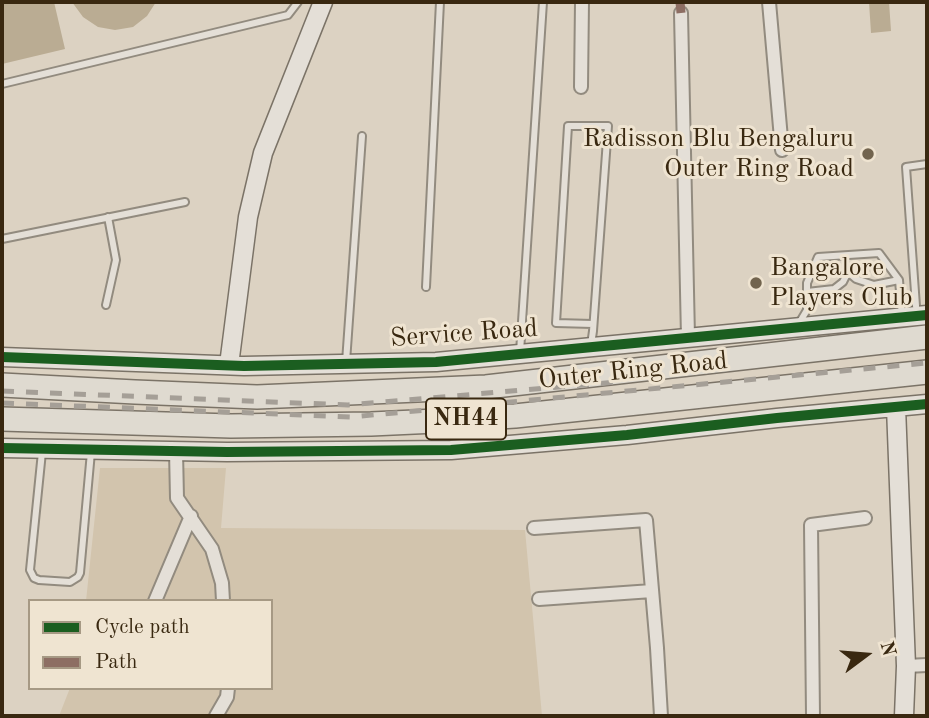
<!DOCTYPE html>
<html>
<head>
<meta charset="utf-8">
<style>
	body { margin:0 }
	#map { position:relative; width:929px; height:718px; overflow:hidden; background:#dcd2c2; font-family:"Old Standard TT",serif }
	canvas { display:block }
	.frame { position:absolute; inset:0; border:4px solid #392810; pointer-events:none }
	.legend { position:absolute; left:28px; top:599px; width:245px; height:91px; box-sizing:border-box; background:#efe4d1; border:2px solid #a69984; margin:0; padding:9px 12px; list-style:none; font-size:21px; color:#392810 }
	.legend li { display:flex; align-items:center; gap:14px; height:35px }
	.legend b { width:35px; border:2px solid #a69984 }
	.north { position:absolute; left:831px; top:620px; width:70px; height:70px; -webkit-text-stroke:5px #efe4d1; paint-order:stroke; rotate:74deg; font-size:19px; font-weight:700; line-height:28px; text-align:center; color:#392810 }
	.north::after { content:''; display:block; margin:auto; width:24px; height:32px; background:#392810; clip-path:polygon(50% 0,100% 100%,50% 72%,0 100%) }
</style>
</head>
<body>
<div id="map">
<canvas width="929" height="718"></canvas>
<div class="frame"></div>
<ul class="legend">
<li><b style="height:9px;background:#1b5e20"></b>Cycle path</li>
<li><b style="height:9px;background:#8d6e63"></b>Path</li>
</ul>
<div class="north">N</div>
</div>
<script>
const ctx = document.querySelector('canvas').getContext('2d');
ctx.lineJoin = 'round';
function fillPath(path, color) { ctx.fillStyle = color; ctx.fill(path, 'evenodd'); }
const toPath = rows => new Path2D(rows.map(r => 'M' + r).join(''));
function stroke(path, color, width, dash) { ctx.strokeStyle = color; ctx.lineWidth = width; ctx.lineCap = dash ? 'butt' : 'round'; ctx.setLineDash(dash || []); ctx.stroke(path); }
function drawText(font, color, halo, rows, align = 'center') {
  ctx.font = font + ' "Old Standard TT",serif'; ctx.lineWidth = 6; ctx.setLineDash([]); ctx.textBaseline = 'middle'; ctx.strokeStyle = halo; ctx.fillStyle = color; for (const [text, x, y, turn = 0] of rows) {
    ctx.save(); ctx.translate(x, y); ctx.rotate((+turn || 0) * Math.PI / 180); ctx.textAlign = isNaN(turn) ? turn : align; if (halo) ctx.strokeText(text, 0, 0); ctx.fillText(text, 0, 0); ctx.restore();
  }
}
fillPath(toPath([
	[100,468,226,468,221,528,525,530,542,716,59,716,70,688,271,688,271,601,86,601]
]), '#d2c4ad');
fillPath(toPath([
	[2,2,54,2,65,49,2,64],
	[72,2,156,2,147,16,133,27,115,30,98,27,83,17],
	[869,2,889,2,891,31,871,33]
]), '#baac93');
const lane = toPath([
	[2,84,288,15,298,2],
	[2,239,185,202],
	[426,287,440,2],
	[807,292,834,289,843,282,848,272,856,279,874,285,899,280],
	[106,305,116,260,108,217],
	[916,306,906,167,927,164],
	[798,325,807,310,807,283,818,257,879,253,899,280,902,316],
	[591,345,593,331,608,126,568,126,556,323,593,324],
	[520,352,543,2],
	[346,362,362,136],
	[42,452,30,570,34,578,39,580,70,582,78,577,80,573,91,452]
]);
const street = toPath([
	[769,2,782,150],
	[681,13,688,337],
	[581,87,582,2],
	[176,451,177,498,212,549,222,583,223,601],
	[534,528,646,520,657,648,661,716],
	[539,599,652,591],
	[155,601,191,516],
	[906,666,927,665],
	[216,716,227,697,228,688],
	[813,716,811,525,865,518]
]);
const secondary = toPath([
	[2,357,244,366,436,362,927,315],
	[229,365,248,217,263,153,323,2],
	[896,407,906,666,904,716],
	[2,448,227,452,451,450,627,435,777,418,927,404]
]);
const highway = toPath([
	[2,385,135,392,257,397,486,387,927,337],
	[2,419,231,426,371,424,436,421,515,416,927,372]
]);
stroke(lane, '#928b7f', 10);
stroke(street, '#928b7f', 16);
stroke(secondary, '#7b7367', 21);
stroke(highway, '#7b7367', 26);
stroke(lane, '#e4dfd7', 6);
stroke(street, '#e4dfd7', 12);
stroke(secondary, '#e4dfd7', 18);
stroke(highway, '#dfdad0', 23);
stroke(toPath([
	[2,391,348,405,617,382],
	[2,403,351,417,927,363]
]), '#a59f97', 5, [12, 12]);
stroke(toPath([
	[680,2,681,13]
]), '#8d6e63', 9, [18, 9]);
stroke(toPath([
	[2,357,244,366,436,362,927,315],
	[2,448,227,452,451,450,627,435,777,418,927,404]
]), '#1b5e20', 10);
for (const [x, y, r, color] of [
	[868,154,7,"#72644e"],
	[756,283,7,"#72644e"]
]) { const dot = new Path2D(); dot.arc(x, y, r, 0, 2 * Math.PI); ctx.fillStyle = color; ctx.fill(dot); stroke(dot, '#efe4d1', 2.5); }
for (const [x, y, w] of [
	[466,419,80]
]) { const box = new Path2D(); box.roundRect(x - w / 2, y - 20.5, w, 41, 5); ctx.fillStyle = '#efe4d1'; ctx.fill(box); stroke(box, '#392810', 2); }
drawText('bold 24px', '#392810', null, [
	["NH44",466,419]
]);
drawText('26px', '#392810', '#efe4d1', [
	["Radisson Blu Bengaluru",854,139],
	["Outer Ring Road",854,169],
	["Bangalore",770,268,"left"],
	["Players Club",770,298,"left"]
], 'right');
drawText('26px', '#392810', '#efe4d1', [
	["Service Road",464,334,-4],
	["Outer Ring Road",633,371,-6]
]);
</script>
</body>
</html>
